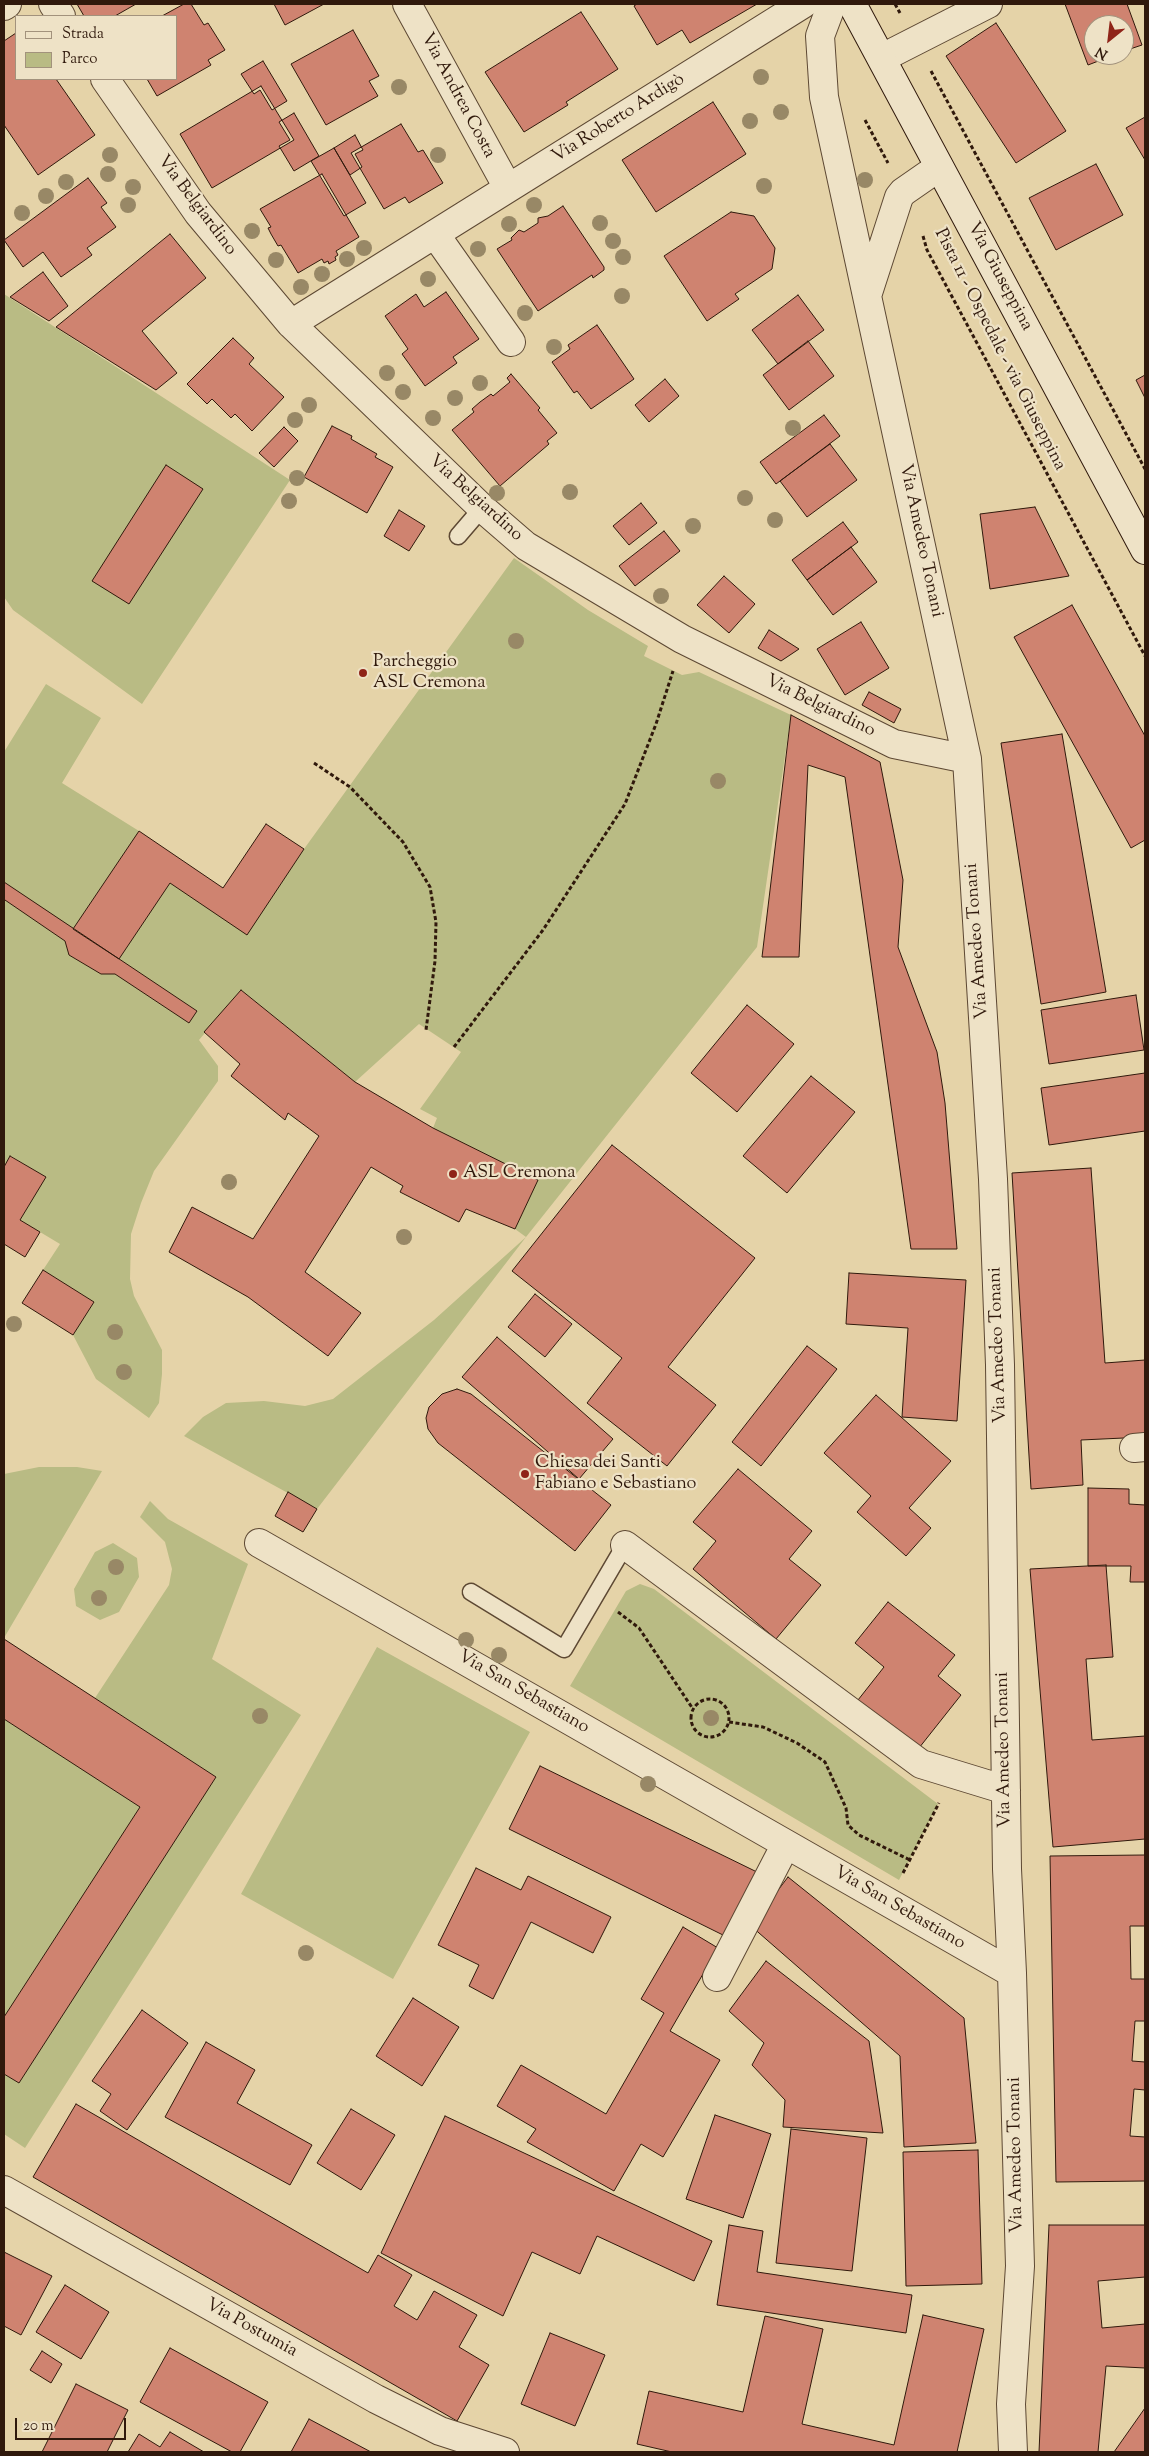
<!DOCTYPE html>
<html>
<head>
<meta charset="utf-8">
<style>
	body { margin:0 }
	#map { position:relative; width:1149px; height:2456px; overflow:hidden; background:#e5d3a8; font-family:"Sorts Mill Goudy",serif }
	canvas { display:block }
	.frame { position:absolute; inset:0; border:5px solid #30190c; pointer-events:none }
	.legend { position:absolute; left:15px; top:15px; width:162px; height:65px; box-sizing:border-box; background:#eee2c6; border:1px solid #a2927c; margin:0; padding:6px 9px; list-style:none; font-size:15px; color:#30190c }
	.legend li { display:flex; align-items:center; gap:10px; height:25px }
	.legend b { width:25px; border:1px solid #a2927c }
	.north { position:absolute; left:1084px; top:15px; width:50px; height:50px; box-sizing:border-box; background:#eee2c6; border:1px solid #a2927c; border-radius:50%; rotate:209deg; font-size:14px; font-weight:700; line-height:20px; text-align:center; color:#30190c }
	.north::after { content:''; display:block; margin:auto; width:18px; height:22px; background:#8f2418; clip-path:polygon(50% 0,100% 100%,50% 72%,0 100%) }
	.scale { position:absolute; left:15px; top:2418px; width:111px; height:22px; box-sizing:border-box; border:2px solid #30190c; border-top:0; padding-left:6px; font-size:15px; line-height:18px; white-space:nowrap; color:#30190c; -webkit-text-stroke:4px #eee2c6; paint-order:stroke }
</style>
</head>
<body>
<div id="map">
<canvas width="1149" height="2456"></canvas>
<div class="frame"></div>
<ul class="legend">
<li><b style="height:6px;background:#eee2c6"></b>Strada</li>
<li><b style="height:14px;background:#b9bb84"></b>Parco</li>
</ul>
<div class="north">N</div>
<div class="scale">20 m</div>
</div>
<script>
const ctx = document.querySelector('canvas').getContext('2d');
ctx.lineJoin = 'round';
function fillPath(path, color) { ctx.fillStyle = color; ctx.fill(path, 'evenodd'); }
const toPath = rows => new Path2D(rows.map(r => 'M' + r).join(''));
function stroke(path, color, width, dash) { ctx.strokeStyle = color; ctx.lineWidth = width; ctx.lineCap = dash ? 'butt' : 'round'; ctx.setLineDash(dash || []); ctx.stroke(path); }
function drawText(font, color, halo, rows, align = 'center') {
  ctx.font = font + ' "Sorts Mill Goudy",serif'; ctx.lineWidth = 4.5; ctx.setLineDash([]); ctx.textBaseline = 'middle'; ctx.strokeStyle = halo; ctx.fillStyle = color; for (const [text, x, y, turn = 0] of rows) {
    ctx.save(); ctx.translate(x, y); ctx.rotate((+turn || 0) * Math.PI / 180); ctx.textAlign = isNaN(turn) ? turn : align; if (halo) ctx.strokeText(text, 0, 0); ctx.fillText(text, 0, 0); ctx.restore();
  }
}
fillPath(toPath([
	[4,294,290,480,142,704,13,610,4,597],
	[514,558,588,610,648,646,644,656,682,675,699,672,791,715,757,947,526,1237,317,1509,184,1436,203,1417,226,1403,264,1401,305,1406,333,1399,434,1320,526,1237,515,1229,537,1180,433,1128,437,1118,420,1109,461,1052,419,1024,355,1082,241,990,199,1040,218,1066,218,1081,154,1171,141,1203,131,1234,130,1279,134,1296,162,1350,162,1374,159,1403,149,1418,96,1379,73,1335,94,1302,43,1270,60,1244,20,1220,45,1177,11,1156,4,1167,4,902,5,900,65,941,69,955,101,974,115,974,189,1023,197,1011,119,959,170,883,247,934,304,849],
	[46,684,101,718,62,783,139,831,73,929,4,882,4,752],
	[39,1467,77,1467,102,1471,4,1638,4,1474],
	[150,1501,168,1519,248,1564,212,1659,301,1715,25,2148,4,2134,4,2074,19,2083,216,1777,95,1698,169,1585,172,1569,165,1542,140,1517],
	[113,1543,137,1558,139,1577,119,1612,100,1620,76,1606,74,1589,95,1552],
	[640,1584,654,1589,938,1804,899,1880,570,1686,626,1591],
	[377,1647,530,1732,393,1979,241,1894],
	[4,1719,140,1807,4,2017]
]), '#b9bb84');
const building = toPath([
	[77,4,136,4,115,16,84,16,77,4],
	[184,4,191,4,204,25,208,23,225,50,208,60,211,65,157,96,147,79,176,79,176,16,162,16,184,4],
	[274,4,324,4,285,25,274,4],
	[637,4,757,4,690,43,682,30,657,45,634,6,637,4],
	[1065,4,1127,4,1142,45,1124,51,1124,25,1094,25,1094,55,1114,55,1088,65,1065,4],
	[581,12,618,69,566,102,568,105,524,132,485,72,581,12],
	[996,23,1066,131,1016,163,946,56,996,23],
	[353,30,379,76,369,81,378,96,326,125,291,64,353,30],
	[16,33,16,79,56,79,95,135,38,175,4,125,4,41,16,33],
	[263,61,287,101,272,110,260,90,254,94,241,74,263,61],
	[261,86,294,140,212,188,180,134,261,86],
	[713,102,746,154,656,212,622,160,713,102],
	[294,113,319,156,294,171,279,146,290,140,279,122,294,113],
	[1145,117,1145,160,1126,128,1145,117],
	[401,124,418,152,423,150,443,183,409,203,405,197,384,209,351,153,401,124],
	[355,135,363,150,355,154,362,167,350,175,334,148,355,135],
	[334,148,366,203,344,216,311,161,334,148],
	[1096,164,1123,215,1056,250,1029,198,1096,164],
	[322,174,359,237,336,251,338,255,335,257,336,260,329,264,328,261,324,263,322,259,298,273,281,245,278,246,271,234,268,228,271,227,260,209,322,174],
	[88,178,107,203,101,207,116,227,87,248,92,255,61,277,43,252,23,267,4,240,88,178],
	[563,206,604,267,604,270,593,278,592,275,538,311,497,249,512,240,511,238,519,230,524,232,538,223,538,218,548,216,563,206],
	[731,212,754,216,775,248,772,269,735,294,739,299,707,321,664,256,731,212],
	[170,234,206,278,142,331,177,373,156,390,56,327,170,234],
	[43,272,68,306,49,321,10,297,43,272],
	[446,292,479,339,453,357,457,363,425,386,402,354,408,349,385,316,416,294,424,307,446,292],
	[798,295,824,330,778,364,752,330,798,295],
	[597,325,634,379,591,409,577,391,574,393,552,362,570,349,568,345,597,325],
	[233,338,254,358,249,364,284,397,252,431,235,414,231,418,212,399,207,404,187,384,233,338],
	[808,341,834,376,789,410,763,375,808,341],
	[511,374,540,408,538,410,557,433,547,441,549,444,500,486,452,430,474,412,472,409,480,402,491,394,493,396,510,382,507,378,511,374],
	[1145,375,1145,398,1136,380,1145,375],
	[665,379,679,396,649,422,635,405,665,379],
	[824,415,840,436,776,484,760,462,824,415],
	[332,426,352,436,351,439,377,454,375,457,393,467,367,513,304,477,332,426],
	[284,427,298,441,274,467,259,453,284,427],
	[830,444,857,480,807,517,780,481,830,444],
	[166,465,203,489,129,604,92,581,166,465],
	[641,503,657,523,629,545,613,526,641,503],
	[1035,507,1069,576,990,589,980,514,1035,507],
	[399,510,425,526,409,551,384,536,399,510],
	[843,522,858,542,807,580,792,560,843,522],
	[664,531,680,551,635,586,619,566,664,531],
	[851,547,877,582,833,615,807,580,851,547],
	[724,576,755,604,729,633,697,605,724,576],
	[1072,605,1145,736,1145,840,1131,848,1014,637,1072,605],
	[861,622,889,668,845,695,817,649,861,622],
	[769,630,799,649,781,661,758,648,769,630],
	[869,692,901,709,894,723,862,705,869,692],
	[791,715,880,762,903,880,898,947,937,1052,945,1103,957,1249,911,1249,845,777,808,765,799,957,762,957,791,715],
	[1062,734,1106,992,1041,1004,1001,743,1062,734],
	[266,824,304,849,247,935,170,883,119,959,73,929,139,831,223,888,266,824],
	[4,882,197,1011,189,1023,115,974,101,974,69,955,65,941,5,900,4,902,4,882],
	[241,990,355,1082,433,1128,538,1180,515,1229,466,1209,459,1222,400,1192,403,1186,371,1167,305,1272,361,1313,328,1356,248,1297,169,1252,192,1207,253,1239,319,1136,288,1113,285,1120,231,1076,240,1064,204,1032,241,990],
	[1136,995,1144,1050,1049,1064,1041,1010,1136,995],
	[747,1005,794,1044,737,1112,691,1073,747,1005],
	[1145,1073,1145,1131,1049,1145,1041,1088,1145,1073],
	[811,1076,855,1112,787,1193,743,1156,811,1076],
	[612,1145,755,1258,668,1367,716,1405,667,1466,587,1403,622,1358,512,1271,612,1145],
	[10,1156,46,1177,20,1220,40,1232,25,1257,4,1244,4,1167,10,1156],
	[1091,1168,1105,1363,1145,1360,1145,1437,1081,1440,1083,1485,1031,1489,1012,1173,1091,1168],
	[43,1270,94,1302,73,1335,22,1303,43,1270],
	[849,1273,966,1280,957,1421,902,1417,908,1328,846,1324,849,1273],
	[535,1294,572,1324,545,1357,508,1327,535,1294],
	[497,1337,613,1439,579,1479,462,1377,497,1337],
	[807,1346,837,1369,761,1466,732,1442,807,1346],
	[457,1389,471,1394,611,1505,575,1551,438,1443,428,1429,426,1418,429,1407,442,1394,457,1389],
	[876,1395,951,1461,909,1508,931,1528,906,1556,857,1512,871,1496,824,1453,876,1395],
	[738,1469,812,1531,789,1559,821,1585,776,1639,693,1569,716,1541,693,1522,738,1469],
	[1088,1488,1129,1489,1129,1504,1145,1505,1145,1582,1130,1582,1131,1566,1088,1566,1088,1488],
	[288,1492,317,1509,303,1532,275,1516,288,1492],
	[1106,1565,1113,1657,1086,1659,1092,1740,1145,1736,1145,1839,1053,1847,1030,1569,1106,1565],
	[888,1602,955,1655,938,1676,961,1695,919,1748,858,1700,884,1667,855,1643,888,1602],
	[4,1639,216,1777,19,2083,4,2074,4,2017,140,1807,4,1719,4,1639],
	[540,1766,759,1873,727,1937,509,1829,540,1766],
	[1145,1855,1145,1926,1130,1926,1131,1979,1145,1979,1145,2021,1135,2021,1132,2061,1145,2062,1145,2090,1134,2089,1130,2136,1145,2137,1145,2181,1056,2182,1050,1856,1145,1855],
	[476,1868,521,1890,528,1876,611,1917,593,1953,531,1922,493,1999,469,1986,479,1965,438,1945,476,1868],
	[788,1877,964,2018,976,2143,904,2147,900,2056,751,1926,788,1877],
	[683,1927,718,1948,670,2031,720,2060,663,2157,641,2144,614,2191,527,2142,536,2129,497,2106,521,2065,606,2114,664,2013,641,1999,683,1927],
	[766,1961,869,2041,883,2133,783,2127,785,2100,752,2065,764,2043,729,2011,766,1961],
	[413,1998,459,2027,422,2086,376,2056,413,1998],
	[142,2010,188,2043,127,2130,100,2111,111,2094,92,2081,142,2010],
	[206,2042,255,2070,237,2103,312,2145,290,2185,165,2117,206,2042],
	[76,2104,368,2273,378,2255,412,2275,394,2306,417,2320,434,2291,477,2315,459,2347,489,2365,457,2421,33,2177,76,2104],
	[351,2109,395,2135,361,2190,317,2163,351,2109],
	[715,2115,771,2134,743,2218,686,2199,715,2115],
	[445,2116,712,2241,694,2281,597,2236,580,2274,532,2252,503,2316,381,2253,445,2116],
	[791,2129,867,2138,852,2271,776,2263,791,2129],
	[978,2150,982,2284,906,2286,903,2152,978,2150],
	[729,2225,763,2231,757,2272,912,2295,906,2333,717,2305,729,2225],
	[1049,2225,1145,2225,1145,2277,1098,2281,1102,2328,1145,2324,1145,2368,1106,2366,1098,2452,1039,2452,1049,2225],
	[4,2252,52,2276,21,2335,4,2326,4,2252],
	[65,2285,109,2312,81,2359,36,2332,65,2285],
	[923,2315,984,2329,957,2452,672,2452,637,2444,649,2391,743,2412,765,2316,823,2329,802,2424,894,2445,923,2315],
	[550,2333,605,2355,575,2426,521,2404,550,2333],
	[170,2348,268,2402,240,2452,232,2452,140,2402,170,2348],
	[42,2351,62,2364,51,2383,30,2370,42,2351],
	[76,2384,128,2410,107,2452,42,2452,76,2384],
	[1145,2408,1145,2452,1114,2452,1145,2408],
	[309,2419,371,2452,291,2452,309,2419],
	[170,2432,204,2452,128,2452,139,2434,160,2447,170,2432]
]);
fillPath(building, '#cf8370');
stroke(building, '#30190c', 1);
const service = toPath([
	[458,536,482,508],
	[471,1592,564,1649,625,1545]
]);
const minor = toPath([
	[53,4,61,16],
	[407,4,508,188],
	[832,4,820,36,824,97,967,759,993,1179,1000,1365,1007,1869,1012,1973,1020,2266,1011,2404,1013,2452],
	[4,6,7,4],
	[882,58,988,4],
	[105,79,198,213,291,324,482,508,526,546,682,639,894,744,967,759],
	[435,234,511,342],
	[867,296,899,197,903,192,939,167],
	[291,324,803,4],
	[1134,1448,1145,1447],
	[259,1543,1012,1973],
	[625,1545,921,1764,1006,1790],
	[717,1977,786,1844]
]);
const tertiary = toPath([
	[4,2190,376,2399,440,2431,505,2452]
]);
const secondary = toPath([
	[852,4,1145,550]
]);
stroke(service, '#5d4833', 19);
stroke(minor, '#5d4833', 30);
stroke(tertiary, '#5d4833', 30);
stroke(secondary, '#30190c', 30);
stroke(toPath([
	[895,4,900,13],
	[931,71,1145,469],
	[865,120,888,163],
	[923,236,927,250,1145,656],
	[314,763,350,787,403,842,430,887,436,922,435,961,426,1030],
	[454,1047,543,930,625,804,656,724,673,671],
	[618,1612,639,1628,693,1709],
	'691 1718a19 19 0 1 1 38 0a19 19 0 1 1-38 0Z',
	[729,1722,763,1727,797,1743,825,1762,846,1808,848,1825,859,1835,910,1860],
	[903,1873,939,1803]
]), '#30190c', 3, [4, 2.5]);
stroke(service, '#eee2c6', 16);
stroke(minor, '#eee2c6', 28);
stroke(tertiary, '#eee2c6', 28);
stroke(secondary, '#eee2c6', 28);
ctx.fillStyle = '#988866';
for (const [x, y] of [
	[761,77],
	[399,87],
	[781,112],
	[750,121],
	[110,155],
	[438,155],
	[108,174],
	[865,180],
	[66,182],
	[764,186],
	[133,187],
	[46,196],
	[128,205],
	[534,205],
	[22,213],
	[600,223],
	[509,224],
	[252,231],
	[613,241],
	[364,248],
	[478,249],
	[623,257],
	[347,259],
	[276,260],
	[322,274],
	[428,279],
	[301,287],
	[622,296],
	[525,313],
	[554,347],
	[387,373],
	[480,383],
	[403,392],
	[455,398],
	[309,405],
	[433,418],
	[295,420],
	[793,428],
	[297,478],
	[570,492],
	[497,493],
	[745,498],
	[289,501],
	[775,520],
	[693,526],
	[661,596],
	[516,641],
	[718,781],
	[229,1182],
	[404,1237],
	[14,1324],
	[115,1332],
	[124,1372],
	[116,1567],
	[99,1598],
	[466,1640],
	[499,1655],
	[260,1716],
	[711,1718],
	[648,1784],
	[306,1953]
]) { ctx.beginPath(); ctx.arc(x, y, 8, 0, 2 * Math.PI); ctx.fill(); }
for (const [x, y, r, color] of [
	[363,673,5,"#8f2418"],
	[453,1174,5,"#8f2418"],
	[525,1474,5,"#8f2418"]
]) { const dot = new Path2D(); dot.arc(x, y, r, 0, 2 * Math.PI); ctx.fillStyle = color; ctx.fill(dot); stroke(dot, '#eee2c6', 2); }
drawText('18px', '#30190c', '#eee2c6', [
	["Via Andrea Costa",457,96,62],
	["Via Roberto Ardigò",619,119,-32],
	["Via Belgiardino",196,206,53],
	["Via Giuseppina",999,277,62],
	["Pista 11 - Ospedale - via Giuseppina",999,350,63],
	["Via Belgiardino",475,499,42],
	["Via Amedeo Tonani",920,541,78],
	["Via Belgiardino",820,707,26],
	["Via Amedeo Tonani",978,941,-94],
	["Via Amedeo Tonani",999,1345,-92],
	["Via San Sebastiano",523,1693,30],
	["Via Amedeo Tonani",1005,1750,-91],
	["Via San Sebastiano",899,1909,30],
	["Via Amedeo Tonani",1017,2155,-91],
	["Via Postumia",251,2329,29]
]);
drawText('18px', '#30190c', '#eee2c6', [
	["Parcheggio",373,663],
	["ASL Cremona",373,684],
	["ASL Cremona",463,1174],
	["Chiesa dei Santi",535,1464],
	["Fabiano e Sebastiano",535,1485]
], 'left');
</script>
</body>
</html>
